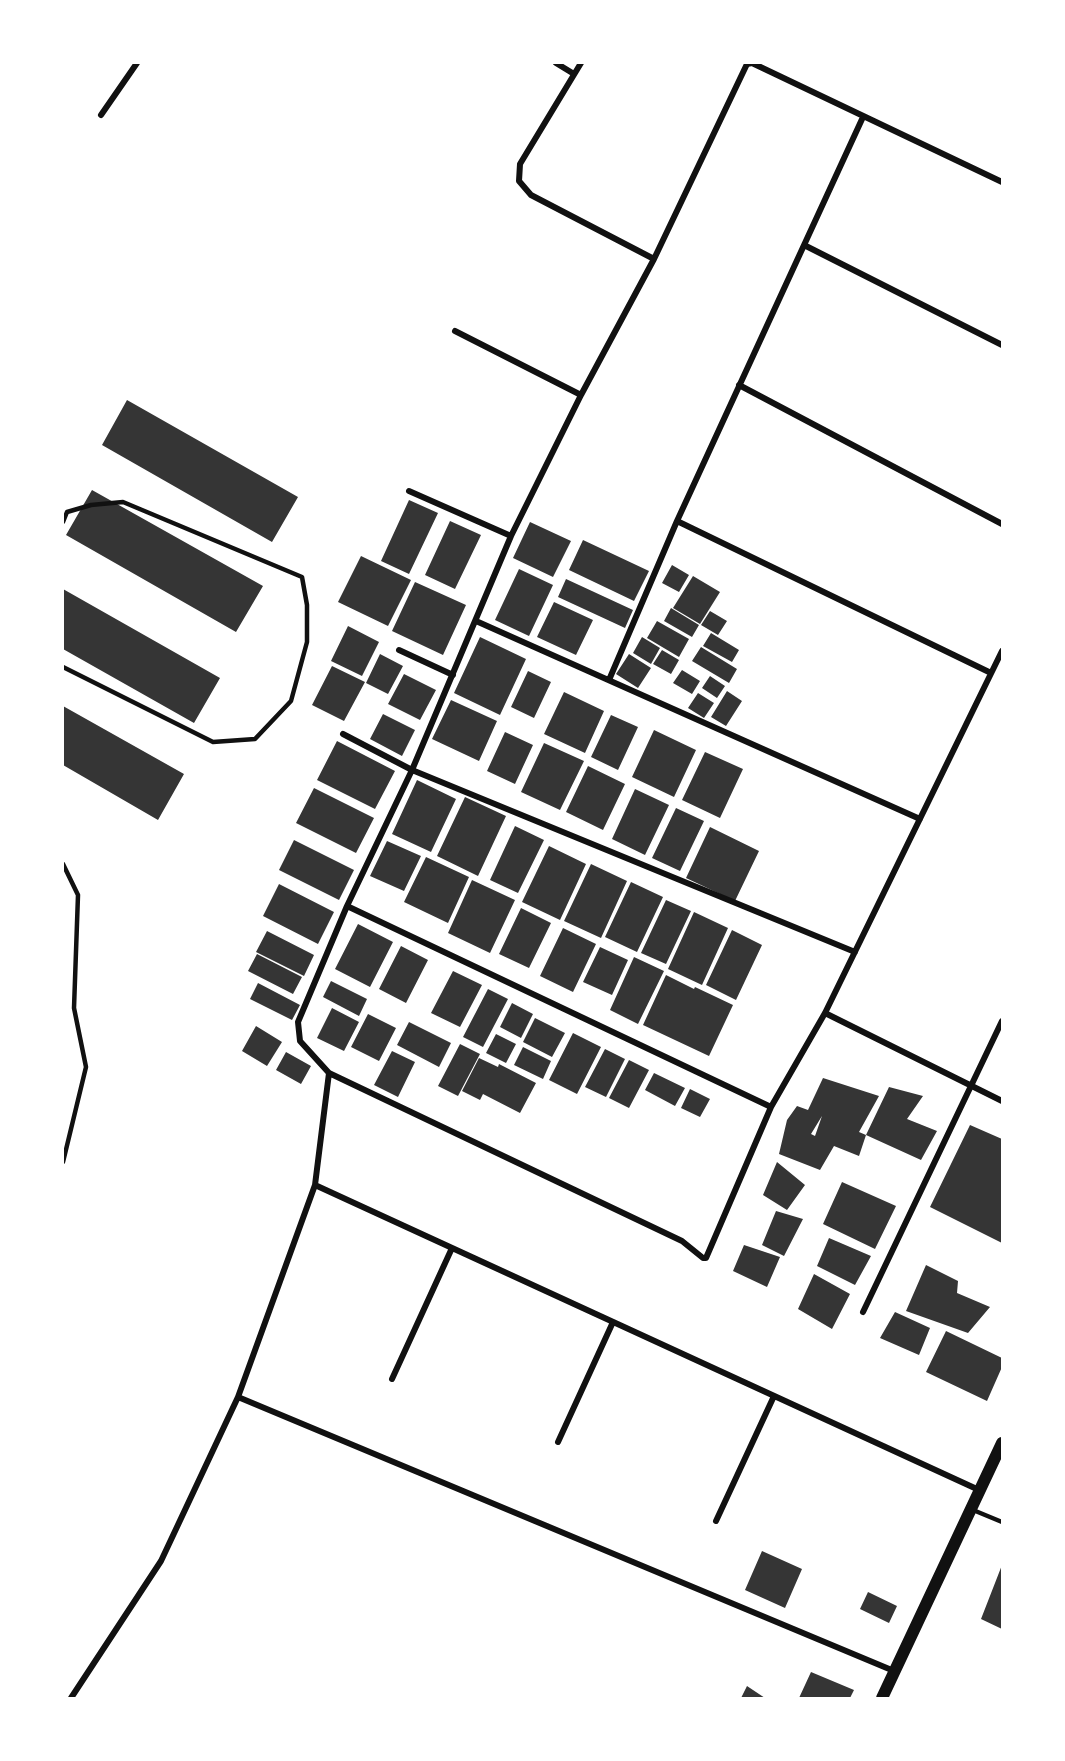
<!DOCTYPE html>
<html>
<head>
<meta charset="utf-8">
<style>
	body { margin:0 }
	#map { position:relative; width:1065px; height:1761px; overflow:hidden; background:#fff; font-family:"Work Sans",sans-serif }
	canvas { display:block }
	.frame { position:absolute; inset:0; border:64px solid #fff; pointer-events:none }
</style>
</head>
<body>
<div id="map">
<canvas width="1065" height="1761"></canvas>
<div class="frame"></div>
</div>
<script>
const ctx = document.querySelector('canvas').getContext('2d');
ctx.lineJoin = 'round';
function fillPath(path, color) { ctx.fillStyle = color; ctx.fill(path, 'evenodd'); }
const toPath = rows => new Path2D(rows.map(r => 'M' + r).join(''));
function stroke(path, color, width, dash) { ctx.strokeStyle = color; ctx.lineWidth = width; ctx.lineCap = dash ? 'butt' : 'round'; ctx.setLineDash(dash || []); ctx.stroke(path); }
fillPath(toPath([
	[127,400,298,497,272,542,102,445],
	[92,490,263,586,236,632,66,535],
	[409,500,438,513,409,574,381,561],
	[450,521,481,535,455,589,425,575],
	[530,522,571,541,553,577,513,558],
	[583,540,649,571,634,601,569,570],
	[361,556,411,580,388,626,338,602],
	[672,565,689,575,679,592,662,583],
	[519,569,553,585,529,636,495,620],
	[693,576,720,592,700,624,673,608],
	[566,579,633,610,625,628,558,597],
	[415,582,466,605,443,655,392,631],
	[63,589,220,678,194,723,63,649],
	[554,602,593,620,576,655,537,637],
	[671,608,699,625,692,637,664,621],
	[710,611,727,621,718,635,701,625],
	[657,621,689,639,679,657,647,638],
	[348,626,379,642,362,676,331,661],
	[711,633,739,650,732,662,703,646],
	[480,637,526,659,500,715,454,693],
	[642,637,660,648,651,664,633,653],
	[701,647,737,669,729,683,692,661],
	[662,650,679,660,671,674,653,664],
	[380,654,403,666,388,694,366,683],
	[629,654,651,668,638,688,616,674],
	[332,666,365,682,344,721,312,705],
	[682,670,700,681,692,694,673,683],
	[528,671,551,682,534,718,511,707],
	[404,674,436,690,420,720,388,704],
	[710,676,725,686,717,698,702,688],
	[727,691,742,701,726,726,711,717],
	[564,692,604,711,585,753,544,734],
	[698,693,714,703,704,718,688,708],
	[451,700,497,721,479,761,432,739],
	[63,706,184,774,158,820,63,765],
	[383,714,415,730,402,756,370,739],
	[611,715,638,727,618,770,591,757],
	[654,730,696,750,674,797,632,777],
	[505,732,533,745,515,784,487,771],
	[337,741,395,771,375,809,317,780],
	[544,743,584,761,560,810,521,792],
	[705,752,743,769,720,818,682,800],
	[588,766,625,784,603,830,566,812],
	[417,780,456,799,431,852,392,834],
	[314,788,374,818,356,853,296,823],
	[635,789,669,805,645,855,612,839],
	[465,797,506,816,478,876,437,856],
	[676,808,704,821,680,871,652,858],
	[515,826,544,840,518,893,490,880],
	[710,827,759,851,735,901,686,878],
	[294,840,354,870,339,900,279,870],
	[387,841,421,856,404,891,370,876],
	[549,846,586,864,560,920,522,902],
	[426,857,469,877,448,923,404,902],
	[591,864,627,881,601,938,564,921],
	[472,880,515,900,490,953,448,933],
	[631,882,663,897,637,952,605,937],
	[279,884,334,912,318,944,263,916],
	[666,900,691,911,666,964,641,953],
	[521,908,551,923,529,968,499,954],
	[694,912,728,928,702,985,668,969],
	[358,924,393,942,370,987,335,969],
	[563,928,596,944,573,992,540,976],
	[732,930,762,945,736,1000,706,985],
	[267,931,314,955,304,976,256,952],
	[401,946,428,960,406,1003,379,989],
	[600,947,628,960,612,995,583,982],
	[257,954,302,977,293,994,248,971],
	[634,957,664,971,638,1024,610,1010],
	[453,971,482,985,460,1027,431,1013],
	[666,975,694,989,695,987,733,1005,709,1056,643,1025],
	[331,981,367,999,359,1016,323,997],
	[258,983,300,1005,292,1020,250,999],
	[488,989,508,999,483,1047,463,1037],
	[512,1003,533,1014,521,1038,500,1027],
	[332,1008,359,1022,344,1051,317,1038],
	[368,1014,396,1028,379,1061,351,1047],
	[535,1018,565,1033,552,1057,523,1042],
	[409,1022,451,1043,439,1067,397,1045],
	[256,1026,282,1042,267,1066,242,1051],
	[573,1033,601,1047,577,1094,549,1080],
	[496,1034,516,1044,506,1063,486,1053],
	[460,1044,480,1054,458,1096,438,1086],
	[523,1047,551,1061,543,1079,514,1065],
	[605,1049,625,1059,606,1097,585,1087],
	[392,1051,415,1062,398,1097,374,1085],
	[286,1052,311,1066,301,1084,276,1070],
	[479,1058,498,1067,499,1064,536,1083,520,1113,483,1094,480,1100,462,1091],
	[629,1060,649,1070,629,1108,609,1098],
	[654,1073,685,1088,675,1106,645,1090],
	[823,1078,879,1096,859,1132,866,1135,859,1156,834,1146,820,1170,779,1154,787,1120,797,1106,808,1110],
	[822,1116,815,1136,811,1134],
	[889,1087,923,1096,907,1119,937,1131,921,1160,866,1135],
	[690,1089,710,1099,700,1117,681,1108],
	[970,1125,1002,1139,1002,1243,930,1207],
	[777,1162,805,1185,787,1210,763,1195],
	[842,1182,896,1206,875,1249,823,1224],
	[776,1211,803,1219,784,1256,762,1245],
	[829,1238,871,1256,855,1285,817,1266],
	[744,1245,780,1257,767,1287,733,1271],
	[926,1265,958,1281,957,1293,990,1307,968,1333,906,1311],
	[814,1274,850,1294,832,1329,798,1309],
	[895,1312,930,1328,919,1355,880,1338],
	[946,1331,1002,1358,1002,1367,987,1401,926,1372],
	[762,1551,802,1569,785,1608,745,1590],
	[1002,1565,1002,1629,981,1619],
	[868,1592,897,1606,889,1623,860,1609],
	[811,1672,854,1690,850,1698,799,1698],
	[747,1686,765,1698,741,1698]
]), '#353535');
stroke(toPath([
	[63,522,67,512,91,505,123,502,302,577,307,605,307,642,291,701,255,739,213,742,63,667],
	[63,864,78,895,74,1008,86,1067,63,1162],
	[973,1510,1002,1522]
]), '#111', 4.5);
stroke(toPath([
	[556,63,574,74],
	[581,63,520,164,519,181,531,195,654,259],
	[101,115,137,63],
	[1002,182,752,63,747,64,654,259,581,395,511,536,412,770,347,906,298,1022,300,1041,329,1073,682,1241,703,1258,706,1258,771,1107,825,1013,1002,651],
	[804,245,1002,345],
	[455,331,581,395],
	[739,385,1002,524],
	[409,491,511,536],
	[677,521,991,673],
	[476,621,920,819],
	[399,650,453,675],
	[609,680,677,521,863,117],
	[343,734,412,770,855,952],
	[347,906,771,1107],
	[825,1013,1002,1101],
	[315,1185,979,1490],
	[863,1312,1002,1021],
	[392,1379,452,1248],
	[238,1397,894,1671],
	[558,1442,613,1322],
	[716,1521,774,1396],
	[71,1698,161,1561,238,1397,315,1185,329,1073]
]), '#111', 6);
stroke(toPath([
	[882,1698,1002,1443]
]), '#111', 12);
</script>
</body>
</html>
